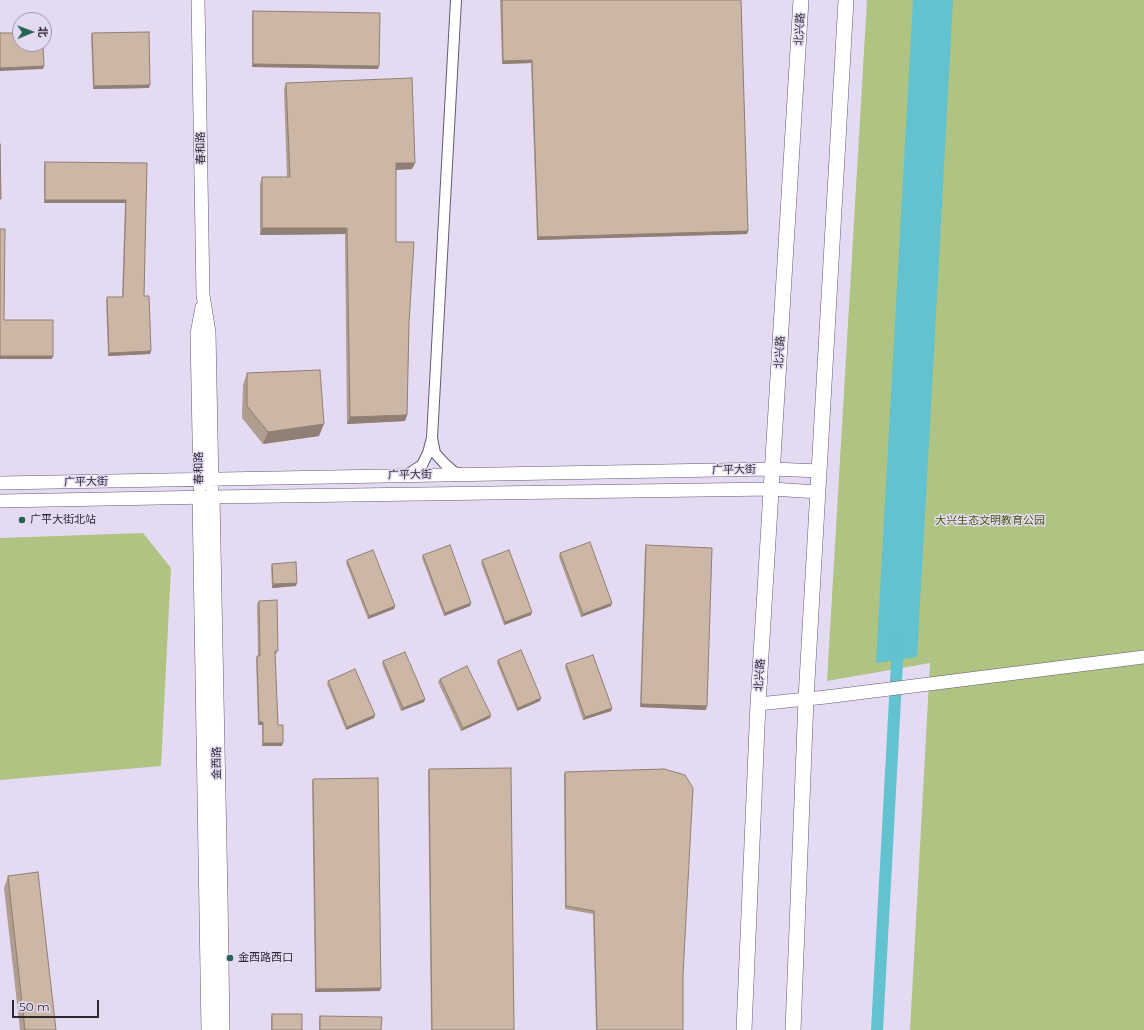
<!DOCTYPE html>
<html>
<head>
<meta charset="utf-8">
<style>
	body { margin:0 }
	#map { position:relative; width:1144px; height:1030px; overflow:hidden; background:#e4dbf2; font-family:Montserrat,"Noto Sans SC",sans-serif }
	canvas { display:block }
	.north { position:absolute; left:12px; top:12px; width:40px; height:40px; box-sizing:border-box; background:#e4dbf2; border:1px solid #9b94a5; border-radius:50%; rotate:89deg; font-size:11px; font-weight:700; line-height:16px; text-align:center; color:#2d2932 }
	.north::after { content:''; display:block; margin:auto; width:14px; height:18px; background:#236452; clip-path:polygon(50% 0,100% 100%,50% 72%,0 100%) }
	.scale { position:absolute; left:12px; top:1000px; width:87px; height:18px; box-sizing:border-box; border:2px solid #2d2932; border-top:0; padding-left:5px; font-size:12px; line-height:14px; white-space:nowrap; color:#2d2932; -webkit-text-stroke:3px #e4dbf2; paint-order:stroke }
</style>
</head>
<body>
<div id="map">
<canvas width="1144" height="1030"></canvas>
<div class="north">北</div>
<div class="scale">50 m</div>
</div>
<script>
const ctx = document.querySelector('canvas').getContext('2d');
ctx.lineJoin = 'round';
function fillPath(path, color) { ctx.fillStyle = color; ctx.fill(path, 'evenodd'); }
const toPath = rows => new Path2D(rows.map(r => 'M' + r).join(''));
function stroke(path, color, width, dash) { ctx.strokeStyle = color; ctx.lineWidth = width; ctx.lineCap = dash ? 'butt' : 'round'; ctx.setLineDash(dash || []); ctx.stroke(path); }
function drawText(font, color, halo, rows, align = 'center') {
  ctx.font = font + ' Montserrat,"Noto Sans SC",sans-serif'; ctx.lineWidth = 3; ctx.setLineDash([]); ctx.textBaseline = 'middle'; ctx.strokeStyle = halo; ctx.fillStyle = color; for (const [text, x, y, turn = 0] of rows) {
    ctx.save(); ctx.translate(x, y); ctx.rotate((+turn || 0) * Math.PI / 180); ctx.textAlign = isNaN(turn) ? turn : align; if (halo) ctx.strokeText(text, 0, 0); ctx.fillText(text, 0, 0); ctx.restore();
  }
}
fillPath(toPath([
	[867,0,1144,0,1144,1030,910,1030,930,663,827,681],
	[143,533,171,568,161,766,0,780,0,538]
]), '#afc482');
fillPath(toPath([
	[913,0,953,0,931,407,917,657,876,663]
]), '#62c2cf');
stroke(toPath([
	[877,1030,898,644]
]), '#62c2cf', 12);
const minor = toPath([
	[432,438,435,453,444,463,454,472,463,474],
	[407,475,422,465,428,453,432,438,456,0]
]);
const tertiary = toPath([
	[198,0,203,295,209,332,212,488],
	[0,483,773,469,819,471],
	[200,487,197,334,202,307],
	[0,501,212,497,772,489,818,492],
	[758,704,826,697,1144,657]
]);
const secondary = toPath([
	[200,497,209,1030],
	[212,497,220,896,222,1030],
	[744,1030,758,704,801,0],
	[793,1030,806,699,846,0]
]);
stroke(minor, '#625a6e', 12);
stroke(tertiary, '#625a6e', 14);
stroke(secondary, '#625a6e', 16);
stroke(minor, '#fff', 10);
stroke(tertiary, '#fff', 13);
stroke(secondary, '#fff', 15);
fillPath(toPath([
	[500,0,741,0,748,231,747,234,537,240,531,63,502,64],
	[253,11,378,69,252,67,252,14],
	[92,33,149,88,93,89,91,36],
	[286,83,415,163,412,169,396,170,396,242,409,323,407,415,405,421,347,424,345,234,260,235,260,184,262,177,287,177,284,89],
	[45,162,147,163,144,296,151,351,150,354,108,356,106,301,107,297,122,297,125,203,44,203,44,165],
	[247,373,319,436,263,444,242,418,243,385],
	[646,545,706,710,640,707,645,548],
	[560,553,611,606,581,617,559,557],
	[423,555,471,603,470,606,444,616,422,558],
	[347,560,395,606,394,609,368,619,346,563],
	[482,560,531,615,504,625,481,563],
	[272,564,296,586,272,588,271,567],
	[259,601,277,654,275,654,278,725,282,746,262,746,262,725,258,725,256,659,257,656,258,656,257,604],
	[498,660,540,701,517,711,497,663],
	[383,661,425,699,424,702,401,711,382,664],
	[566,664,612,708,611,711,583,720,565,667],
	[440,679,490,718,461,731,438,682],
	[328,681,375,715,374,718,346,730,327,684],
	[429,769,514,1030,431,1030,428,772],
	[565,772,683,975,683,1030,596,1030,593,914,565,909,564,775],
	[313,779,380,991,315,992,312,782],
	[8,876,56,1030,20,1030,4,888],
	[272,1014,302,1030,271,1030,271,1017],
	[320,1016,381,1030,319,1030,319,1019]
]), '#af9d8f');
fillPath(toPath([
	[532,60,531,63,502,64,503,61],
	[253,64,379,66,378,69,252,67],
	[44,66,43,69,0,71,0,68],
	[150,85,149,88,93,89,94,86],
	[396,163,415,163,412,169,394,170],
	[45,200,126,200,125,203,44,203],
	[262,228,347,228,345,234,260,235],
	[748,231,747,234,537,240,538,237],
	[151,351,150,354,108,356,109,353],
	[0,356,53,356,52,359,0,359],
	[407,415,405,421,347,424,350,417],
	[324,424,319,436,263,444,268,432],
	[297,583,296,586,272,588,273,584],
	[471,603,470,606,444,616,445,613],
	[612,603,611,606,581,617,583,614],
	[395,606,394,609,368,619,369,616],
	[532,612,531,615,504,625,505,622],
	[541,698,540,701,517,711,518,708],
	[425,699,424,702,401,711,403,708],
	[641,704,707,706,706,710,640,707],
	[612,708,611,711,583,720,585,717],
	[375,715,374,718,346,730,347,727],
	[491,715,490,718,461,731,463,728],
	[259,722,263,722,262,725,258,725],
	[263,743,283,743,282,746,262,746],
	[381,988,380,991,315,992,316,989]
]), '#8f7f74');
const building = toPath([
	[502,0,741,0,748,231,538,237,532,60,503,61,502,0],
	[253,11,380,13,379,66,253,64,253,11],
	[149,32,150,85,94,86,92,33,149,32],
	[0,33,20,33,20,44,43,44,44,66,0,68,0,33],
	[412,78,415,163,396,163,396,242,414,242,409,323,407,415,350,417,347,228,262,228,262,177,290,177,286,83,412,78],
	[0,144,1,199,0,199,0,144],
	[45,162,147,163,144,296,149,296,151,351,109,353,107,297,123,297,126,200,45,200,45,162],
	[0,229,5,229,4,320,53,320,53,356,0,356,0,229],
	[320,370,324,424,268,432,247,406,247,373,320,370],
	[590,542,612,603,583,614,560,553,590,542],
	[450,545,471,603,445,613,423,555,450,545],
	[646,545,712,548,707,706,641,704,646,545],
	[373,550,395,606,369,616,347,560,373,550],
	[509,550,532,612,505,622,482,560,509,550],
	[296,562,297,583,273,584,272,564,296,562],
	[277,600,278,651,275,651,278,725,283,725,283,743,263,743,263,722,259,722,257,656,260,656,259,601,277,600],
	[521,650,541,698,518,708,498,660,521,650],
	[405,652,425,699,403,708,383,661,405,652],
	[593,655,612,708,585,717,566,664,593,655],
	[467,666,491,715,463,728,440,679,467,666],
	[355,669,375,715,347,727,328,681,355,669],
	[511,768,514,1030,432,1030,429,769,511,768],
	[664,769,685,775,693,788,683,975,683,1030,597,1030,594,911,566,906,565,772,664,769],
	[378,778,381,988,316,989,313,779,378,778],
	[38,872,56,1030,25,1030,8,876,38,872],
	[272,1014,302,1014,302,1030,272,1030,272,1014],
	[320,1016,382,1017,381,1030,320,1030,320,1016]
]);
fillPath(building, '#ccb6a6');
stroke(building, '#8f7f74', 1);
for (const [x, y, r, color] of [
	[22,520,4,"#236452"],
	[230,958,4,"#236452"]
]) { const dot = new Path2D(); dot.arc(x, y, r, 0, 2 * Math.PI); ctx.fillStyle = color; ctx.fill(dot); stroke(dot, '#e4dbf2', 1.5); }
drawText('11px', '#2d2932', '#e4dbf2', [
	["北兴路",800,29,-87],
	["春和路",201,148,-91],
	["北兴路",780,352,-87],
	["春和路",199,468,-91],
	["广平大街",734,470,-1],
	["广平大街",410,475,-1],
	["广平大街",86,482,-1],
	["北兴路",760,675,-86],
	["金西路",217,763,-91]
]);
drawText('11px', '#2d2932', '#e4dbf2', [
	["广平大街北站",30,520],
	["金西路西口",238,958]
], 'left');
drawText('11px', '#48590f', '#e4dbf2', [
	["大兴生态文明教育公园",990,521]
]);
</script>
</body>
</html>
